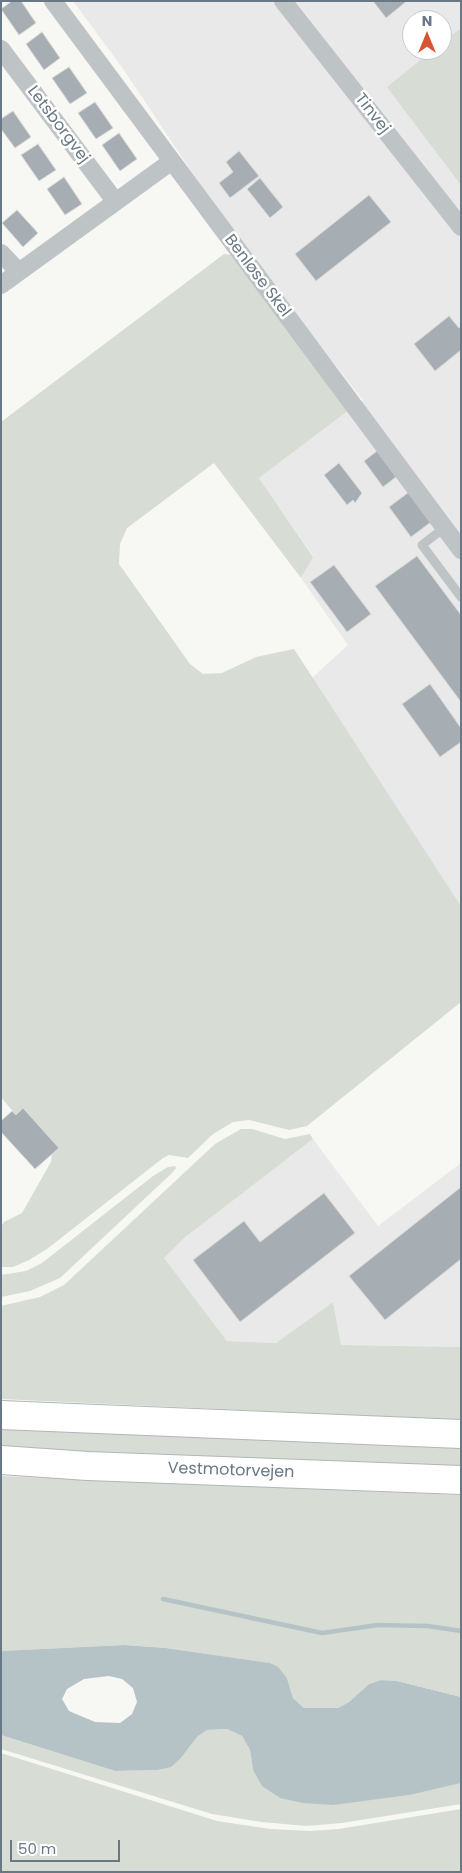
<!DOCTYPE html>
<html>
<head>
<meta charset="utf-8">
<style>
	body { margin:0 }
	#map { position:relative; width:462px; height:1873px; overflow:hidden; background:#f7f7f4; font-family:Poppins,sans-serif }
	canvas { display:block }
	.frame { position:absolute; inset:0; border:2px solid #687884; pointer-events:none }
	.north { position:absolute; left:402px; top:10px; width:50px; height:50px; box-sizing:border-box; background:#fff; border:1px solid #c3c9ce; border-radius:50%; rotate:0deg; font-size:14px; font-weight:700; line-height:20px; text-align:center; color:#687884 }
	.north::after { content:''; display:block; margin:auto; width:18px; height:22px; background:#d95432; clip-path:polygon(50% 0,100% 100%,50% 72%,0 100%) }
	.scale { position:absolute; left:10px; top:1840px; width:110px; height:22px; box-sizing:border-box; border:2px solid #687884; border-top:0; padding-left:6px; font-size:15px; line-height:18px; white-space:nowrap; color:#687884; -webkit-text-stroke:4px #fff; paint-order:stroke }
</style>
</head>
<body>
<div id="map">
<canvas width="462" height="1873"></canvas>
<div class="frame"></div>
<div class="north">N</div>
<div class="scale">50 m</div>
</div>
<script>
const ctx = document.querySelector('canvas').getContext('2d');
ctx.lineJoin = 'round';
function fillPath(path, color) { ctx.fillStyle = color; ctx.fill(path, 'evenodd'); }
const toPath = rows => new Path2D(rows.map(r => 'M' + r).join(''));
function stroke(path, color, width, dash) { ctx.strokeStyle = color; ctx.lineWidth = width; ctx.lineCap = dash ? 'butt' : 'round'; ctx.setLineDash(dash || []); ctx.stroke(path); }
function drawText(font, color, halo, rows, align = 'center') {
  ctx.font = font + ' Poppins,sans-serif'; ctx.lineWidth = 5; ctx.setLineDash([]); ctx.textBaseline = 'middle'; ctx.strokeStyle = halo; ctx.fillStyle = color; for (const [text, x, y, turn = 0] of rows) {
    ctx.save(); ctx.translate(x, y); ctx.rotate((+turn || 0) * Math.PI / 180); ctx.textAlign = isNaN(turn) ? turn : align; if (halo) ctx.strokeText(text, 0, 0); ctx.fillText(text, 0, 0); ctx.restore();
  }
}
fillPath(toPath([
	[73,1,461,1,461,906,312,678,348,645,301,578,313,556,259,478,363,400,239,243,124,70],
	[412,20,442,20,442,50,412,50],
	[313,1139,378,1226,461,1163,461,1347,341,1345,333,1302,276,1343,227,1341,163,1257,183,1239]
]), '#e8e9e8');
fillPath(toPath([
	[461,28,461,185,387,87,433,50,442,50,442,43],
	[224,254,231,255,348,411,259,478,313,557,301,578,214,463,127,528,120,544,119,564,190,664,203,674,222,673,256,657,294,649,461,906,461,1002,307,1126,289,1130,249,1120,233,1122,213,1134,188,1158,169,1155,163,1158,47,1249,29,1260,13,1267,1,1267,1,1227,4,1222,22,1213,51,1162,52,1154,59,1148,24,1109,16,1115,1,1097,1,422],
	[241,1129,252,1129,285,1139,310,1134,313,1139,183,1239,164,1258,227,1341,276,1343,333,1302,341,1345,461,1347,461,1420,1,1399,1,1306,40,1297,64,1285,215,1144],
	[175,1166,176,1168,171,1174,60,1278,30,1291,1,1297,1,1275,26,1271,42,1263,153,1176,168,1167],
	[1,1425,461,1447,461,1472,1,1451],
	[1,1476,461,1495,461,1697,397,1681,381,1680,369,1684,349,1702,338,1708,304,1708,293,1698,287,1678,269,1663,166,1648,124,1645,1,1651],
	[227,1729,242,1736,250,1750,253,1770,444,1786,461,1783,461,1804,342,1823,306,1826,262,1822,212,1814,1,1749,1,1735,115,1771,157,1770,181,1758,197,1737,207,1730],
	[1,1753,217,1821,270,1829,311,1831,339,1829,461,1809,461,1872,1,1872]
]), '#d7dcd4');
fillPath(toPath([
	[124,1645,166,1648,270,1663,278,1667,287,1678,293,1698,304,1708,338,1708,349,1702,369,1684,381,1680,397,1681,461,1697,461,1783,409,1795,333,1805,303,1803,280,1798,262,1786,253,1770,250,1750,242,1736,227,1729,207,1730,197,1737,181,1758,171,1767,157,1770,115,1771,1,1735,1,1651],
	[109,1676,122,1679,133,1688,137,1702,132,1714,120,1723,95,1722,69,1711,62,1699,67,1689,84,1679]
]), '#b6c3c6');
stroke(toPath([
	[163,1599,322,1633,378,1625,428,1626,461,1631]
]), '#b6c3c6', 4.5);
const building = toPath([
	[12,1,21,1,36,23,19,35,1,9,12,1],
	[373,1,407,1,386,18,373,1],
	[42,32,60,58,44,70,26,44,42,32],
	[69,67,87,93,70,104,52,78,69,67],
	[95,102,113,128,96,139,78,113,95,102],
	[13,111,31,137,15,148,1,129,1,119,13,111],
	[119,133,137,159,120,171,102,145,119,133],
	[38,144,56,170,39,181,21,155,38,144],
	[239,151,259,176,230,198,219,183,233,172,226,162,239,151],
	[64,177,82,204,65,215,47,189,64,177],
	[260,178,283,207,270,218,247,189,260,178],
	[369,195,391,222,316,281,295,254,369,195],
	[17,210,38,233,23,247,2,223,17,210],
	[449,316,459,328,461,326,461,350,435,371,414,344,449,316],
	[377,451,396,477,383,487,364,461,377,451],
	[339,463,362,493,355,503,353,500,347,505,324,475,339,463],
	[409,492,431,522,411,537,389,507,409,492],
	[417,556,461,615,461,702,375,586,417,556],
	[334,565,371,614,347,632,310,582,334,565],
	[430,684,461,728,461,742,440,757,402,704,430,684],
	[23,1108,59,1148,35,1169,1,1132,1,1121,12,1111,16,1115,23,1108],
	[461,1187,461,1259,385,1320,349,1276,461,1187],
	[324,1193,355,1233,240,1322,193,1260,244,1221,260,1242,324,1193]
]);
fillPath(building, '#a6aeb4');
stroke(building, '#d9d9d7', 1);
const motorway = toPath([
	[1,1415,461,1434],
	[1,1460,88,1466,461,1480]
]);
stroke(motorway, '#b2b6b9', 30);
stroke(toPath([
	[444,528,422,545,461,597]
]), '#bec3c6', 9);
stroke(toPath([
	[53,1,461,550],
	[283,1,461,227],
	[1,49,115,201],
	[1,253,19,272],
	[1,285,172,161]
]), '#bec3c6', 18);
stroke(motorway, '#fff', 28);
drawText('16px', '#687884', '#fff', [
	["Tinvej",372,114,52],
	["Letsborgvej",58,125,53],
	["Benløse Skel",257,276,53],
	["Vestmotorvejen",231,1471,2]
]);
</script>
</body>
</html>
